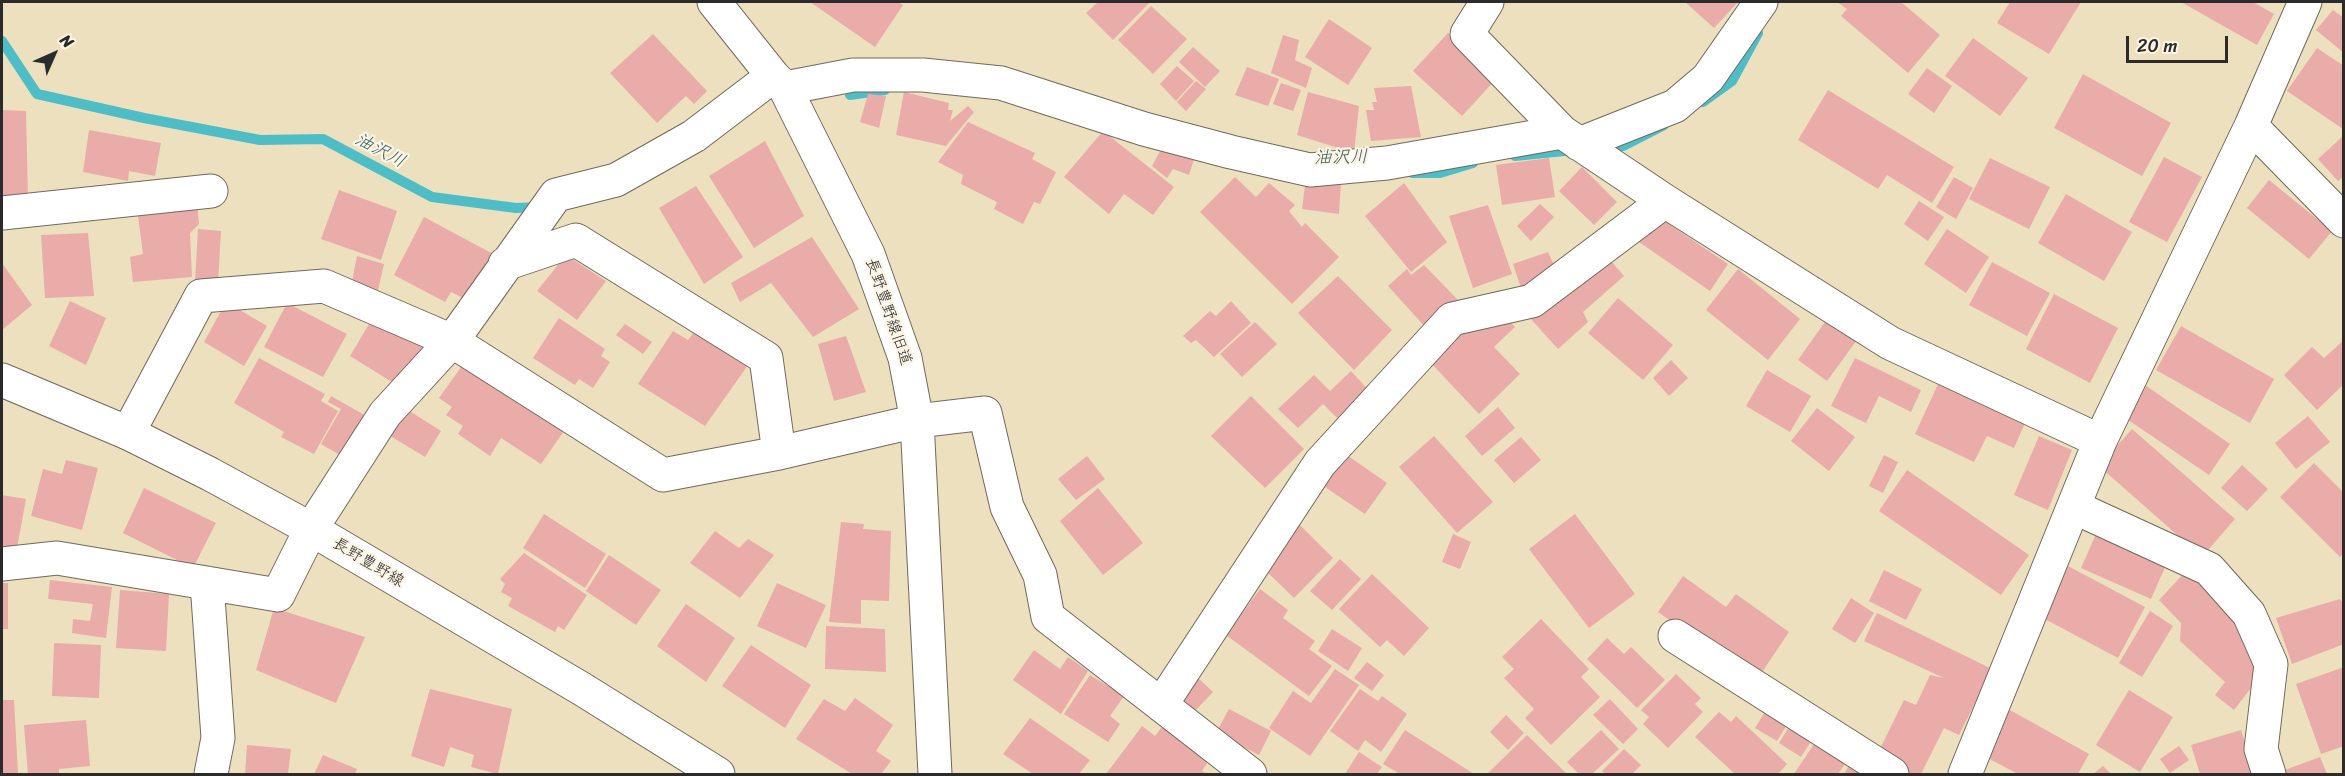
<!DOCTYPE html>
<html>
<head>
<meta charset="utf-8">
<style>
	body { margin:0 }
	#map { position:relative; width:2345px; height:776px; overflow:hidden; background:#ede0be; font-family:Sriracha,sans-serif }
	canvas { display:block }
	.frame { position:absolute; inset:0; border:3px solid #2b2b2b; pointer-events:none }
	.north { position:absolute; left:24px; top:24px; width:60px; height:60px; -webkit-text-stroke:4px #fcf5e5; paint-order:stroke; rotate:45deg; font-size:16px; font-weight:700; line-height:24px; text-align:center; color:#2b2b2b }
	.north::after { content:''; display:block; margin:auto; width:21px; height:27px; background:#2b2b2b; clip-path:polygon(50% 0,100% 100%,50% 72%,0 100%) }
	.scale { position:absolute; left:2126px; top:36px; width:102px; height:27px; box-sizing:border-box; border:3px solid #2b2b2b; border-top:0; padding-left:8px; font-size:18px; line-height:21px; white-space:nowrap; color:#2b2b2b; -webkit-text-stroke:4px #fcf5e5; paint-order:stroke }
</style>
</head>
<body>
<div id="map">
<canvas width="2345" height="776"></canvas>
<div class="frame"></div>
<div class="north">N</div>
<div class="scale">20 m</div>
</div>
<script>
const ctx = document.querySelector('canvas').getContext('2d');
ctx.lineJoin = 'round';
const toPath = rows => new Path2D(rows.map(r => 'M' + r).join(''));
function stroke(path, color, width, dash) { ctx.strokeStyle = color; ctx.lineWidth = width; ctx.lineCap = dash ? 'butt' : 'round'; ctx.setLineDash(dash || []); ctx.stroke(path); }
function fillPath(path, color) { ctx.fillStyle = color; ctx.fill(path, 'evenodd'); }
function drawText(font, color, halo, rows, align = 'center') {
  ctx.font = font + ' Sriracha,"Klee One",sans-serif'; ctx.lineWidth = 4.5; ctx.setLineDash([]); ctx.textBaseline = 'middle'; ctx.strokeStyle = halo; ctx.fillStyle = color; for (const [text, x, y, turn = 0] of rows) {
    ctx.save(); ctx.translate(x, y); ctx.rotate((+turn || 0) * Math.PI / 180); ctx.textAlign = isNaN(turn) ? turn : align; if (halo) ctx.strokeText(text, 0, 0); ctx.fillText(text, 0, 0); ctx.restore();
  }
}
stroke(toPath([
	[2,41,37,94,144,118,260,140,323,139,432,197,516,208,540,207],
	[850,95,885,90],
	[1703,102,1732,81,1758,33],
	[1604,148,1623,146,1664,125],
	[1515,156,1574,150],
	[1412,173,1440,173,1473,163]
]), '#4ebdc5', 10);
fillPath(toPath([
	[810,2,898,2,903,5,875,47],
	[1098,2,1148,2,1149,3,1113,40,1086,13],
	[1685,2,1738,2,1714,28],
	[1837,2,1901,2,1940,35,1908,73,1841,16,1847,9],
	[2010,2,2081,2,2049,54,1997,23],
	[2181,2,2253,2,2274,14,2257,45],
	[1151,6,1187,39,1153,74,1118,40],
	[2333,10,2344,18,2344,53,2316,30],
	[1329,19,1372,48,1348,85,1305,57],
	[1448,33,1497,78,1462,116,1413,71],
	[653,34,707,91,694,104,686,96,657,123,610,73],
	[1283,35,1299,40,1295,60,1312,68,1306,88,1271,73],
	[1973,38,2028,78,2000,116,1945,76],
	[1193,47,1220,71,1205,87,1179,62],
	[2317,48,2344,66,2343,129,2287,91],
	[1177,66,1194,81,1176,101,1160,84],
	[1247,67,1279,79,1268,106,1235,95],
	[1927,68,1952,86,1934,113,1908,94],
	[2083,74,2171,123,2142,176,2054,128],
	[1196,81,1206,89,1186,111,1177,102],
	[1281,83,1301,90,1293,111,1273,104],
	[1411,86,1421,137,1371,141,1366,110,1374,110,1372,102,1377,102,1374,88],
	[1828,90,1954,167,1932,203,1887,175,1878,189,1798,140],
	[904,92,949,103,948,110,953,110,950,121,968,106,974,112,946,146,896,135],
	[1308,92,1359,106,1354,153,1297,135],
	[868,94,886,96,879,128,860,122],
	[2,110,26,111,28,198,2,198],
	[968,122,1035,153,1032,159,1056,172,1040,204,1034,202,1023,224,994,209,997,202,961,184,963,175,938,162],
	[89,130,161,143,155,176,129,171,128,181,83,172],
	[1103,131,1174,187,1153,215,1124,194,1109,214,1064,177],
	[2344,135,2344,176,2338,181,2318,159],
	[765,141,804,216,754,248,709,176],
	[1164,144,1196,153,1189,175,1173,169,1167,178,1152,166],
	[2164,157,2202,177,2167,242,2129,222],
	[1549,158,1555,197,1502,205,1496,165],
	[1990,158,2050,187,2029,229,1969,199],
	[1582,167,1617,202,1594,225,1559,191],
	[1235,177,1256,197,1269,183,1295,205,1289,211,1302,227,1305,223,1339,257,1292,304,1200,212],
	[1954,177,1973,188,1956,219,1936,207],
	[1306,178,1341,182,1339,214,1302,209],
	[2269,180,2332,231,2309,259,2247,208],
	[1404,183,1447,242,1411,272,1365,216],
	[696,186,743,257,704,284,659,208],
	[339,190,397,211,381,260,321,239],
	[2066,194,2132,232,2104,281,2038,243],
	[1919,201,1944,217,1928,241,1904,224],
	[197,204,199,224,190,233,192,277,133,282,130,257,143,254,137,208],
	[1540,204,1554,217,1531,241,1517,226],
	[1488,205,1512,274,1473,288,1449,216],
	[1657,216,1728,264,1710,291,1639,242],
	[424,217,497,256,471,302,451,292,445,302,394,275],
	[198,229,221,231,218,284,195,282],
	[1947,229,1989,257,1966,293,1924,264],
	[88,233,94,296,45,298,41,235],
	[812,237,859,309,813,337,771,283,740,302,731,283],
	[1548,252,1559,276,1522,291,1513,264],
	[1603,252,1624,276,1583,312,1588,322,1558,349,1530,318],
	[566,255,606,281,577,320,537,291],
	[357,256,384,264,378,290,352,282],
	[1992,262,2050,293,2027,336,1969,305],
	[2,263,32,305,2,330],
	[1424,265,1459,301,1427,329,1388,286,1407,269,1411,275],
	[1738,269,1800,319,1768,360,1706,310],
	[1338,276,1392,330,1354,370,1298,313],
	[2054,294,2118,328,2090,383,2026,349],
	[1618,298,1673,345,1643,380,1588,333],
	[70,301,106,318,86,365,49,346],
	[1231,301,1251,323,1214,357,1196,340,1191,343,1183,336,1210,311,1216,316],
	[226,302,267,326,244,366,204,342],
	[287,303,347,334,323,377,264,347],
	[1500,311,1515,327,1494,347,1520,374,1479,414,1429,361,1472,320],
	[559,318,605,349,601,356,610,362,593,388,579,379,575,385,533,358],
	[372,319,423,348,400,387,350,356],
	[1827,319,1857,340,1827,381,1798,360],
	[1255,322,1277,344,1242,377,1220,354],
	[625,324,652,342,643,354,616,335],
	[2181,326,2274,379,2250,423,2156,370],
	[697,328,748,365,705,426,638,384,673,331,688,340],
	[846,336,866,392,834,401,818,344],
	[2344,340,2344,384,2317,410,2284,375,2312,347,2324,358],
	[259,358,325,394,321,401,338,411,314,454,281,437,284,432,234,403],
	[1855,358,1921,390,1911,412,1879,396,1866,423,1831,406],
	[1671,360,1688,378,1669,396,1653,378],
	[464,363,564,431,541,464,501,438,490,456,458,434,463,426,446,415,452,407,439,398],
	[1767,370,1811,396,1790,432,1746,406],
	[1351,371,1374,396,1345,426,1323,404,1298,428,1278,409,1314,375,1330,391],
	[1939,382,2025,423,2014,448,1987,436,1974,462,1915,434],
	[2145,385,2230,444,2209,475,2124,417],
	[331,396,368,417,345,458,321,444,341,409,328,402],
	[1251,396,1304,449,1265,488,1211,436],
	[403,407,441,431,425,457,387,434],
	[1498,407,1515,428,1482,456,1465,436],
	[1817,408,1855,437,1829,471,1791,441],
	[2308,416,2330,442,2296,469,2275,443],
	[2132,429,2235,519,2202,557,2099,466],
	[1434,436,1493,502,1457,533,1399,467],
	[2039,436,2072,450,2048,510,2014,495],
	[1521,437,1541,460,1514,483,1494,460],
	[1341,451,1387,483,1365,514,1319,483],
	[1884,455,1898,462,1883,493,1869,486],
	[1087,456,1105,479,1076,500,1058,479],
	[66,460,98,468,82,530,31,516,43,469,62,474],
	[2314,463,2344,493,2344,553,2340,557,2280,497],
	[2242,465,2268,489,2247,511,2221,488],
	[1907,470,2029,555,2001,595,1879,511],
	[144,488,216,523,193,568,123,533],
	[1098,488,1143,543,1103,575,1060,521],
	[2,495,26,499,16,553,2,551],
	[544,514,606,554,585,588,523,548],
	[1575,514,1635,594,1589,628,1529,549],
	[841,522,864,524,863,529,891,531,889,601,861,600,861,624,829,622],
	[1297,522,1333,558,1294,598,1262,567],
	[2100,525,2170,556,2151,599,2081,568],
	[715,531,739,548,748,539,774,555,740,598,690,563],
	[1453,534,1471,542,1460,569,1442,562],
	[524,553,587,595,564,630,558,626,555,632,508,606,512,598,501,592,505,584,500,579],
	[609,555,661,590,636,625,586,591],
	[1340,559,1361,579,1332,610,1310,591],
	[2068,566,2145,607,2118,658,2041,617],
	[1884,570,1922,589,1906,620,1869,601],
	[2186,571,2239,623,2261,675,2234,710,2215,695,2225,682,2180,641,2181,623,2159,600],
	[1372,574,1429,628,1404,656,1387,640,1380,647,1339,609],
	[1683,576,1726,607,1736,594,1789,632,1756,681,1658,612],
	[50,580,112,587,106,638,72,633,73,619,90,621,93,604,48,599],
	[2,583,8,583,8,629,2,629],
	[777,583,826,605,806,648,757,626],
	[1260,589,1288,610,1283,618,1315,641,1309,649,1332,666,1309,696,1226,635],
	[120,590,169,594,166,651,116,648],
	[1851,598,1874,613,1855,643,1832,629],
	[2340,599,2344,604,2344,644,2292,664,2276,618],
	[686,604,735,638,706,682,657,646],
	[274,608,365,637,336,703,256,670],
	[2150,611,2173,626,2142,677,2119,663],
	[1877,613,1992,669,1959,735,1944,728,1921,774,1912,774,1876,757,1904,700,1916,705,1930,675,1944,678,1864,641],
	[1541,619,1589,669,1581,677,1600,697,1551,745,1525,718,1534,709,1504,678,1514,669,1502,657],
	[826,626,885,629,886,672,825,669],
	[1332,629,1362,648,1348,671,1318,651],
	[1607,638,1624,654,1631,647,1665,680,1637,708,1587,659],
	[54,643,101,645,99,698,52,696],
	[751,645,811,685,785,728,722,686],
	[1034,650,1060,669,1068,657,1088,671,1061,714,1013,680],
	[1367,662,1384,675,1372,691,1354,678],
	[2344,667,2344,746,2321,754,2296,684],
	[1335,669,1359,685,1310,756,1269,728,1293,691,1311,703],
	[1194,674,1213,692,1195,711,1175,692],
	[1676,674,1701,698,1695,704,1703,712,1668,748,1643,724,1649,717,1641,710],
	[1090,675,1124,696,1110,716,1120,724,1108,742,1064,714],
	[430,689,512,709,498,774,471,767,474,755,450,747,444,767,411,756],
	[1360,689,1378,701,1382,696,1407,714,1381,752,1365,740,1358,751,1330,731],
	[2129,690,2173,717,2140,772,2096,745],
	[855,698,893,725,876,751,891,761,881,774,852,774,796,739,824,699,845,711],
	[1610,699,1638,729,1623,744,1593,715],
	[2,700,14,700,18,774,2,774],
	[1770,704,1791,718,1777,741,1755,728],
	[1229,709,1271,731,1259,755,1216,733],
	[2010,710,2089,754,2078,774,2018,774,1984,756],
	[1719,712,1731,722,1736,716,1787,764,1778,774,1735,774,1695,737],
	[1506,715,1524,733,1508,750,1490,732],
	[1030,718,1090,760,1079,774,1033,774,1003,754],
	[86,720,90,766,59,769,59,774,28,774,24,725],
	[1793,721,1815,735,1801,757,1779,743],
	[1165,723,1211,757,1202,771,1207,774,1106,774,1142,726,1155,736],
	[1405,730,1474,774,1400,774,1383,764],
	[1601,730,1619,749,1592,774,1579,774,1567,762],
	[2241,730,2255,774,2200,774,2191,745],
	[1527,735,1567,774,1487,774],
	[1816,741,1847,761,1838,774,1794,774],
	[247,745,291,749,288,774,245,774],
	[2179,746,2189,760,2170,773,2160,759],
	[1624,749,1641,765,1632,774,1606,774,1602,771],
	[1359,752,1382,767,1377,774,1345,774],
	[323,755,357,769,355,774,314,774],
	[2320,757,2327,774,2274,774],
	[1852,760,1878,774,1844,774],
	[2103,766,2111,774,2093,774]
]), '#e9aca8');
const minor = toPath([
	[714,2,773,76,785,88,868,254,905,358,917,421,935,774],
	[1487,2,1467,34,1562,132],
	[785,88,853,75,923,75,1001,83,1144,129,1231,152,1310,170,1387,163,1562,132,1665,201,1890,343,2100,441],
	[2251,126,2344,221],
	[1579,144,1675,106,1708,78,1761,2],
	[2,213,211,191],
	[505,264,576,240,766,358,779,453,917,421,985,413,1007,507,1040,575,1048,617,1250,774],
	[128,433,201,296,324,286,452,341,663,475,779,453],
	[2074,507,2209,569,2249,614,2271,664,2261,749,2269,774],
	[2,564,57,558,278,595,311,529,385,414,452,341,556,195,616,180,694,136,773,76],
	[207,583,218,738,211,774],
	[1675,636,1892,774],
	[1161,705,1320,463,1452,319,1532,301,1665,201],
	[1965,774,2100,441,2251,126,2305,2]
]);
const major = toPath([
	[2,380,128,433,210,474,311,529,582,689,718,774]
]);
stroke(minor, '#6f6a5e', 35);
stroke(major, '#6f6a5e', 35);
stroke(minor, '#fff', 33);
stroke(major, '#fff', 33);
drawText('16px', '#2b2b2b', '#fcf5e5', [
	["長野豊野線旧道",888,312,71],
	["長野豊野線",368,563,31]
]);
drawText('italic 18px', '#375e61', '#fcf5e5', [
	["油沢川",380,151,28],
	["油沢川",1341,158,-1]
]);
</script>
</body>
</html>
